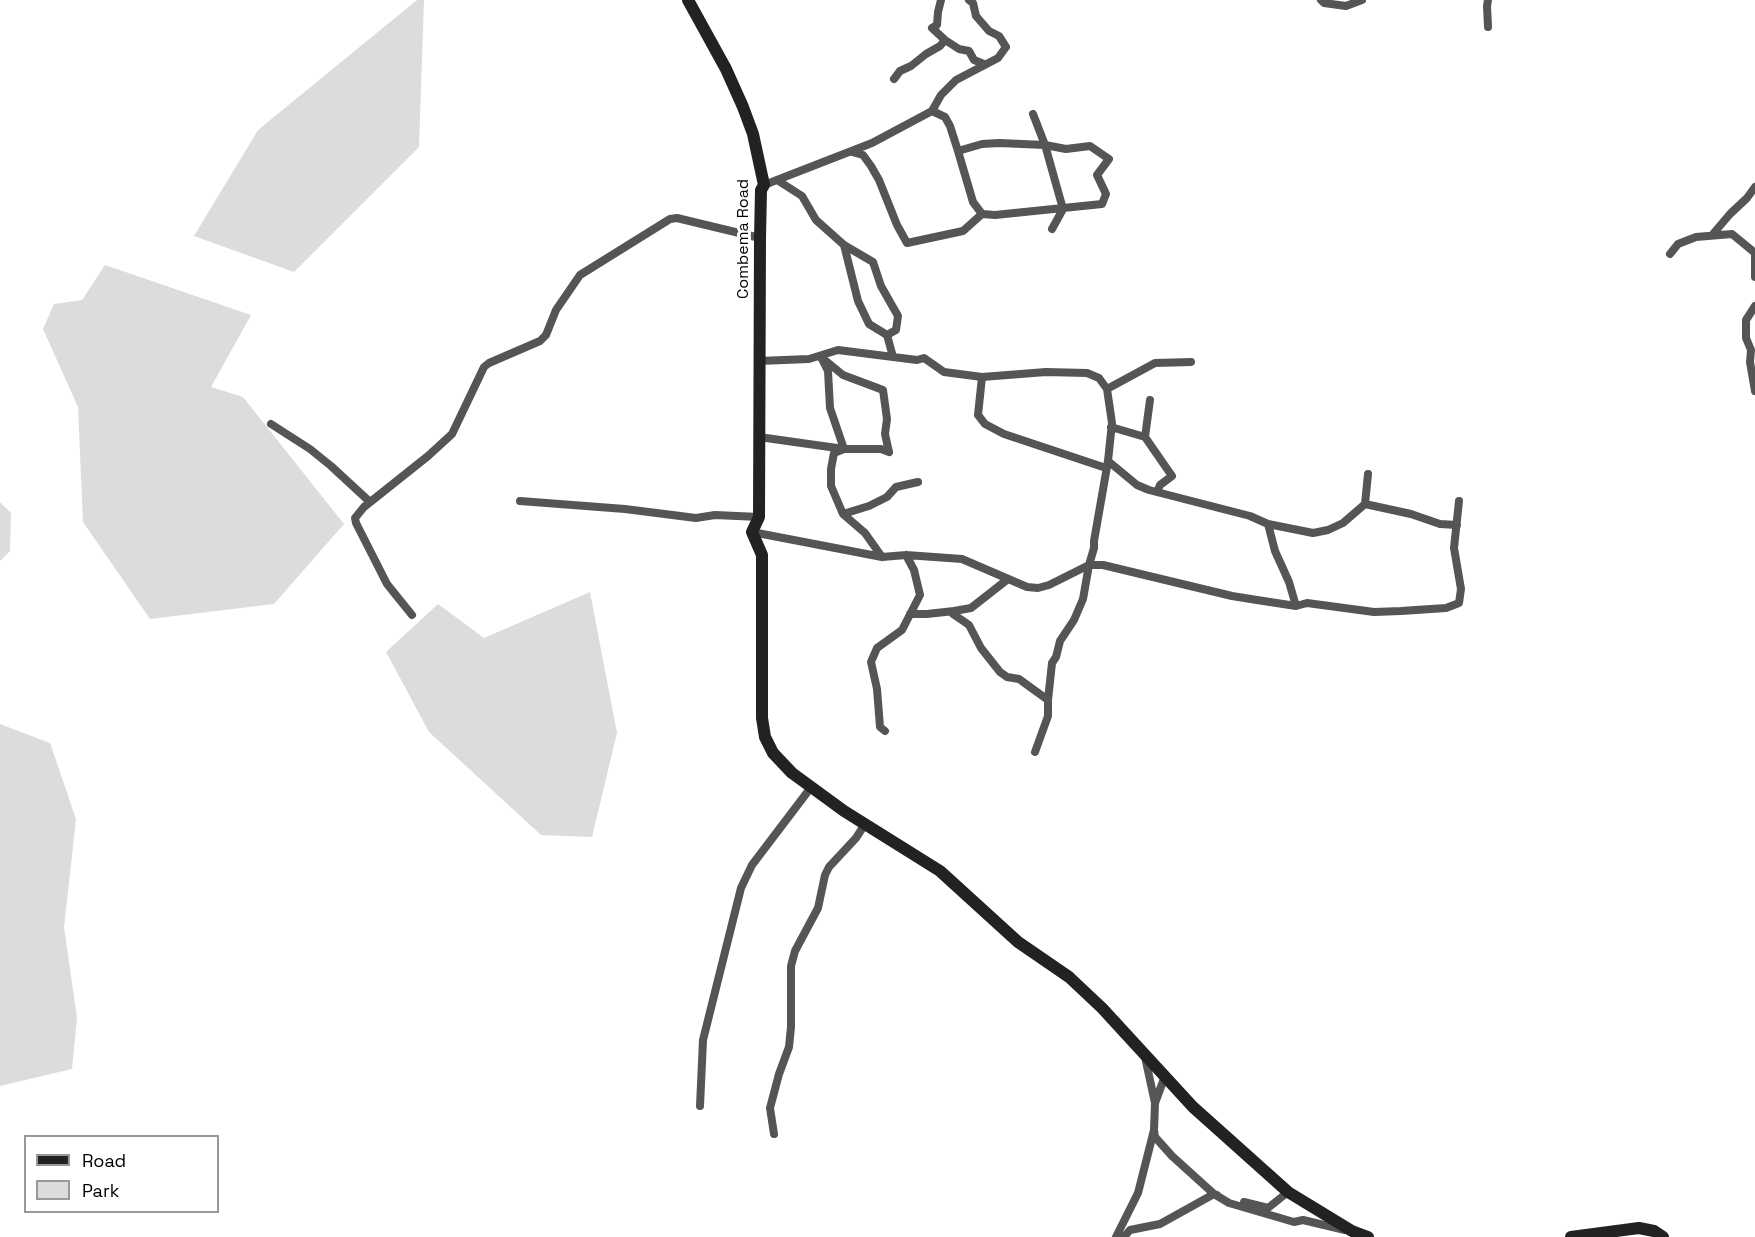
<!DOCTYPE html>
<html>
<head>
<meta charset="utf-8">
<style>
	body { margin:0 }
	#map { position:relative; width:1755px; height:1237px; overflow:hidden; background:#fff; font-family:"Space Grotesk",sans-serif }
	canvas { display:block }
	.legend { position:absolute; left:24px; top:1135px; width:195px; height:78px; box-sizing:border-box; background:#fff; border:2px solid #999; margin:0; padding:8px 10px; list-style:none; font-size:18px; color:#000 }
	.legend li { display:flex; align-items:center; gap:12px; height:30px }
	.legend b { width:30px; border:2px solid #999 }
</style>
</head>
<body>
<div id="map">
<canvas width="1755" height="1237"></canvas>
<ul class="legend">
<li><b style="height:8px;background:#222"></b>Road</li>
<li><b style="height:16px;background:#dcdcdc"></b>Park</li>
</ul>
</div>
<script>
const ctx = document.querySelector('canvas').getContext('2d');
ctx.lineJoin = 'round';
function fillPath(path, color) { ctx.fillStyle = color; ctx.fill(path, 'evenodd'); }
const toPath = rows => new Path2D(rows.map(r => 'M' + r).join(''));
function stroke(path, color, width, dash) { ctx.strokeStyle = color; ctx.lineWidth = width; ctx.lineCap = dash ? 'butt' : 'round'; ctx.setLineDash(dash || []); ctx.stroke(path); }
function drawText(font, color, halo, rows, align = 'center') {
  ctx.font = font + ' "Space Grotesk",sans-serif'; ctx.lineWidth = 6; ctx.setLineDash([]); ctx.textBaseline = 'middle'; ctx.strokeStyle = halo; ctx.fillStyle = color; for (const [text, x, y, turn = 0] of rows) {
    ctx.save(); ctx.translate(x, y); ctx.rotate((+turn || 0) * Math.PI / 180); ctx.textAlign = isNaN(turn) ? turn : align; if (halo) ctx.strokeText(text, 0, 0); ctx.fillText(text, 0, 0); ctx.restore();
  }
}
fillPath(toPath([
	[417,0,424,0,419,147,294,272,194,236,258,130],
	[105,265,251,315,211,387,243,397,344,524,274,604,150,619,83,522,78,407,43,329,54,304,82,300],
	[0,502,11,513,10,551,0,561],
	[590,592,617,733,592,837,541,835,429,732,386,652,438,604,484,638],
	[0,724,50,743,76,819,64,927,77,1018,72,1069,0,1086]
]), '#dcdcdc');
stroke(toPath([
	[941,0,938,12,937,25,932,28,945,40],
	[1321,0,1324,3,1346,6,1362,0],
	[1488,27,1487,6,1488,0],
	[894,79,900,71,911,66,926,54,940,46,945,40,959,49,969,51,974,60,984,64],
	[932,111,941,95,956,80,998,58,1006,47,999,36,989,31,976,16,973,3,969,0],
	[1033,114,1045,145,1063,209,1052,229],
	[852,152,863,155,871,166,879,180,897,225,907,243,963,231,982,214],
	[777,180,802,196,816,220,844,245,873,262,881,286,898,316,896,330,887,335],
	[764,185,872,143,932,111,945,117,950,126,958,151,973,202,982,214,995,215,1102,204,1106,194,1097,175,1109,159,1090,146,1066,149,1045,145,999,143,982,144,958,151],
	[1713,234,1730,214,1747,198,1755,187],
	[844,245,858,301,869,324,887,335,893,357],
	[1670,254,1678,244,1696,237,1732,234,1755,253,1755,277],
	[1755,306,1746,320,1746,338,1751,350,1750,362,1755,391],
	[759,361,809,359,838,350,917,360,924,358,944,372,982,377,1046,372,1087,373,1099,378,1107,389,1112,423,1108,461,1094,541,1094,548,1089,565,1083,599,1074,620,1060,641,1056,657,1052,663,1048,700],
	[982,377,978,415,985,424,1004,434,1106,468],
	[1107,389,1155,363,1191,362],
	[271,424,310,449,331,466,370,502],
	[1111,427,1145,437,1172,476,1160,485,1157,492],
	[759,437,844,449,830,408,828,371,821,357,843,375,883,390,887,419,885,434,889,452],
	[1145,437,1150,400],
	[1108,461,1137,485,1149,490,1250,516,1268,524,1313,533,1328,530,1343,523,1365,504,1368,474],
	[520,501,625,509,696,518,715,515,759,517],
	[1365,504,1411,514,1440,524,1457,525],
	[843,514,869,506,887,497,896,487,918,482],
	[1268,524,1275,551,1289,582,1296,606],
	[752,532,882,557,906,555,962,559,1027,587,1038,588,1049,585,1089,565,1103,565,1232,596,1257,600,1296,606,1307,603,1374,612,1401,611,1446,608,1459,603,1461,589,1454,548,1459,501],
	[882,557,865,533,843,514,831,486,831,469,834,453,844,449,881,449,889,452],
	[1008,579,971,608,954,611,953,614,969,625,981,648,1000,672,1007,677,1019,679,1048,700,1048,716,1035,752],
	[910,614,927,614,954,611],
	[412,615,387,584,356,523,355,518,364,507,428,456,452,434,484,367,489,363,540,341,546,335,556,310,580,275,670,219,677,218,760,238],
	[885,731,880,727,877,689,871,662,877,648,902,630,920,595,914,570,906,555],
	[1145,1057,1155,1103],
	[700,1106,703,1040,741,888,752,865,812,786],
	[1154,1130,1155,1137,1172,1156,1214,1194,1229,1203,1294,1222,1303,1220,1345,1230],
	[774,1134,770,1108,779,1074,789,1047,791,1027,791,966,795,951,818,908,825,875,829,867,856,838,865,824],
	[1244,1202,1268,1208,1288,1192],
	[1116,1237,1138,1193,1154,1130,1155,1103,1165,1076],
	[1124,1237,1130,1230,1160,1224,1214,1194,1217,1195]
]), '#555', 8);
stroke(toPath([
	[688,0,726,69,743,107,753,134,764,185,761,190,760,238,759,517,752,532,762,555,762,718,765,737,773,753,792,773,844,811,940,871,1018,942,1069,977,1102,1008,1193,1107,1288,1192,1352,1231,1368,1237],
	[1571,1237,1639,1228,1654,1231,1663,1237]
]), '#222', 12);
drawText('16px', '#000', '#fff', [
	["Combema Road",744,239,-90]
]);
</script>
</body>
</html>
